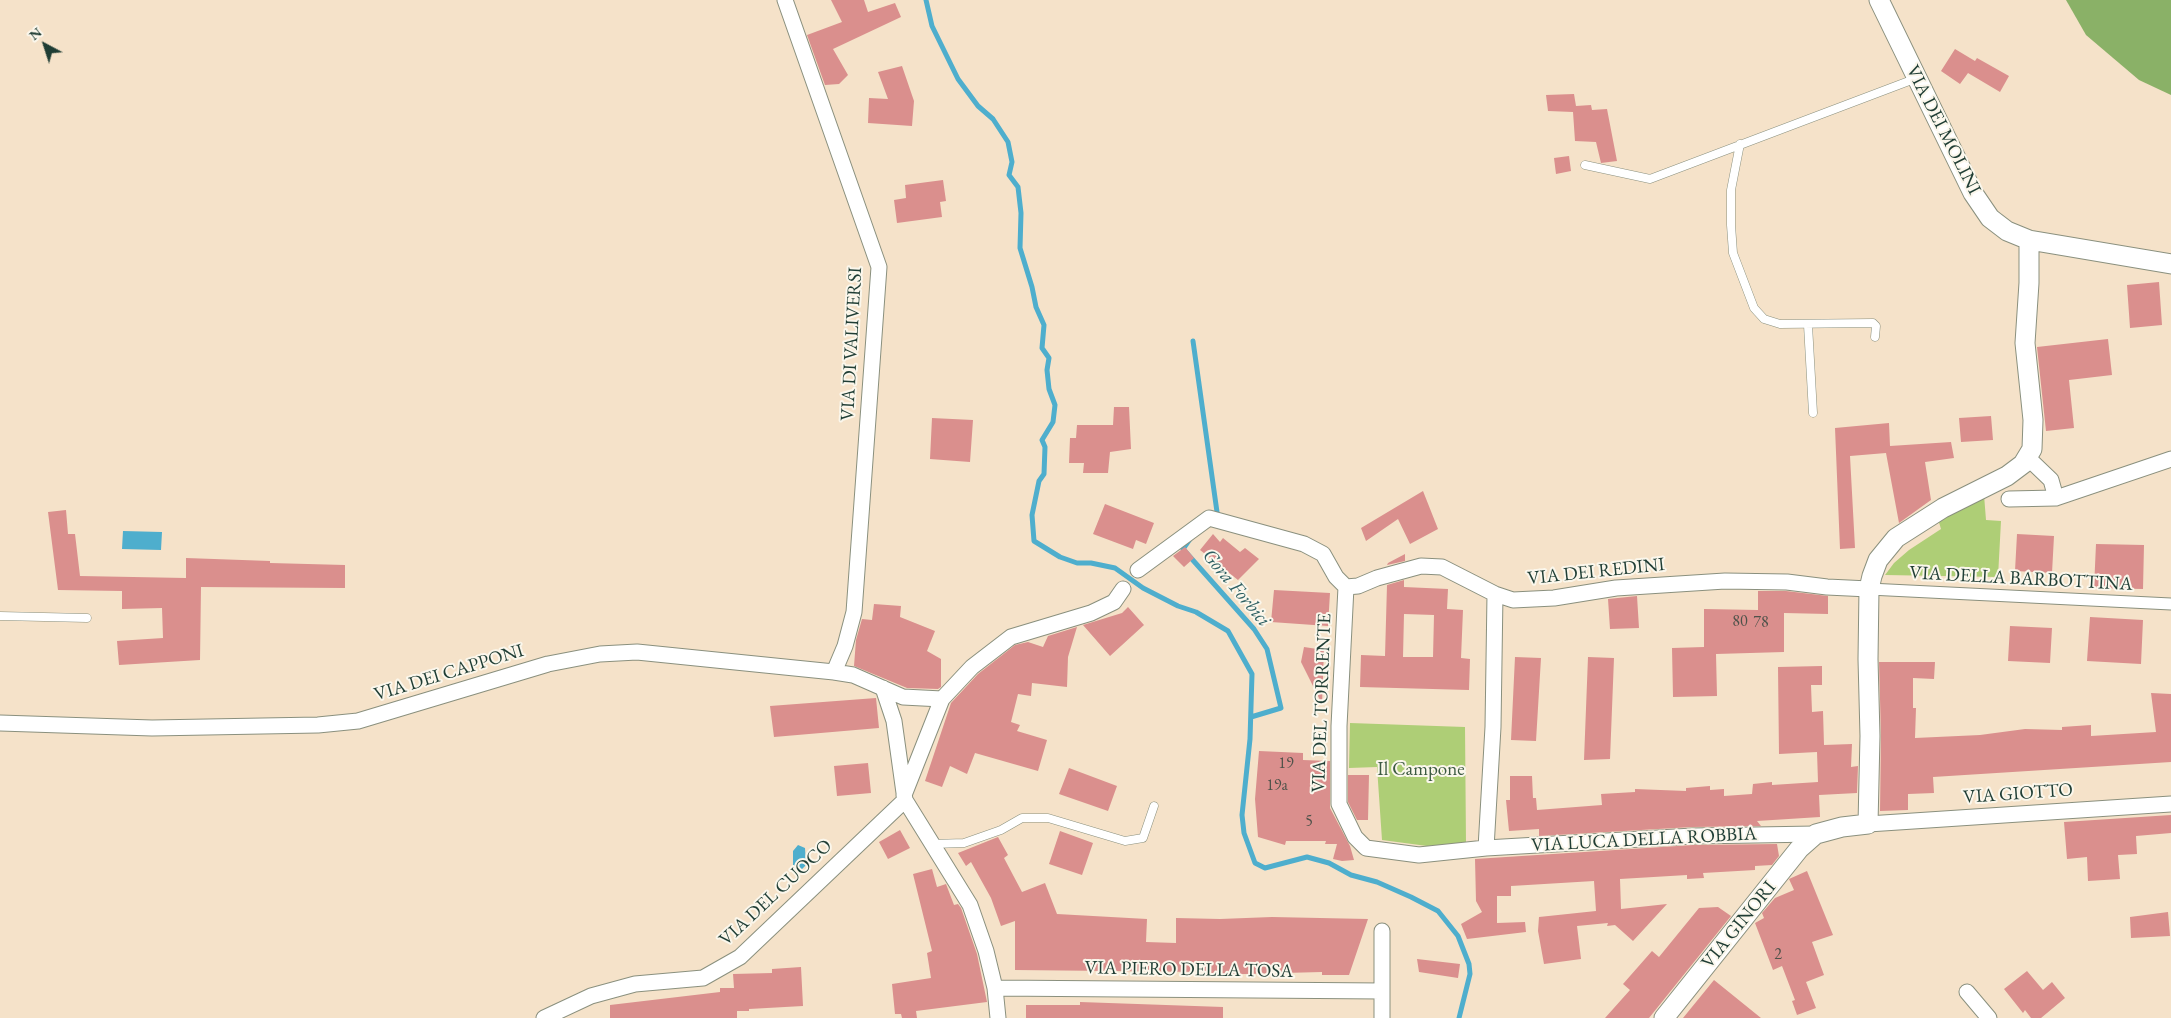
<!DOCTYPE html>
<html>
<head>
<meta charset="utf-8">
<style>
	body { margin:0 }
	#map { position:relative; width:2171px; height:1018px; overflow:hidden; background:#f5e2c9; font-family:"EB Garamond",serif }
	canvas { display:block }
	.north { position:absolute; left:20px; top:20px; width:50px; height:50px; -webkit-text-stroke:4px #fbf7ec; paint-order:stroke; rotate:320deg; font-size:14px; font-weight:700; line-height:20px; text-align:center; color:#1f3d34 }
	.north::after { content:''; display:block; margin:auto; width:18px; height:22px; background:#1f3d34; clip-path:polygon(50% 0,100% 100%,50% 72%,0 100%) }
</style>
</head>
<body>
<div id="map">
<canvas width="2171" height="1018"></canvas>
<div class="north">N</div>
</div>
<script>
const ctx = document.querySelector('canvas').getContext('2d');
ctx.lineJoin = 'round';
function fillPath(path, color) { ctx.fillStyle = color; ctx.fill(path, 'evenodd'); }
const toPath = rows => new Path2D(rows.map(r => 'M' + r).join(''));
function stroke(path, color, width, dash) { ctx.strokeStyle = color; ctx.lineWidth = width; ctx.lineCap = dash ? 'butt' : 'round'; ctx.setLineDash(dash || []); ctx.stroke(path); }
function drawText(font, color, halo, rows, align = 'center') {
  ctx.font = font + ' "EB Garamond",serif'; ctx.lineWidth = 4; ctx.setLineDash([]); ctx.textBaseline = 'middle'; ctx.strokeStyle = halo; ctx.fillStyle = color; for (const [text, x, y, turn = 0] of rows) {
    ctx.save(); ctx.translate(x, y); ctx.rotate((+turn || 0) * Math.PI / 180); ctx.textAlign = isNaN(turn) ? turn : align; if (halo) ctx.strokeText(text, 0, 0); ctx.fillText(text, 0, 0); ctx.restore();
  }
}
fillPath(toPath([
	[1984,495,1986,520,2001,521,1998,577,1885,575,1894,563,1909,550,1941,529,1938,519],
	[1350,723,1465,727,1466,844,1427,846,1382,840,1377,767,1349,768]
]), '#aece76');
fillPath(toPath([
	[2066,0,2171,0,2171,95,2139,80,2086,35]
]), '#8ab167');
fillPath(toPath([
	[123,531,162,532,161,550,122,549],
	[798,845,805,848,806,865,801,870,793,865,793,851]
]), '#4eaecd');
stroke(toPath([
	[926,0,932,26,958,79,978,106,993,119,1008,142,1012,162,1009,175,1018,187,1021,213,1020,248,1032,287,1036,307,1044,325,1042,348,1049,358,1047,370,1049,389,1055,405,1053,422,1042,440,1045,447,1044,474,1039,481,1032,515,1034,541,1060,557,1077,563,1091,563,1115,568,1143,588,1178,606,1196,612,1228,631,1252,674,1250,739,1242,815,1244,833,1255,863,1265,868,1307,857,1329,863,1351,875,1377,882,1411,897,1438,911,1458,936,1469,964,1470,974,1459,1018],
	[1193,341,1217,512],
	[1190,539,1183,549,1254,629,1267,649,1281,708,1251,717]
]), '#4eaecd', 5);
fillPath(toPath([
	[831,0,864,0,868,12,895,3,901,17,833,49,848,75,839,84,825,85,807,35,842,22],
	[1955,49,1975,61,1977,58,2009,76,2000,92,1968,73,1960,84,1941,71],
	[902,66,914,101,912,126,868,123,869,98,888,99,878,72],
	[1574,94,1576,106,1591,105,1592,110,1607,109,1617,161,1601,163,1596,142,1575,141,1573,112,1548,111,1546,95],
	[1569,156,1571,171,1556,174,1554,158],
	[943,180,946,201,940,202,942,217,897,223,894,200,906,198,905,185],
	[2159,282,2162,325,2130,328,2127,285],
	[2108,339,2112,375,2069,380,2074,428,2046,431,2037,347],
	[1114,407,1129,407,1131,449,1110,452,1108,473,1083,473,1084,463,1069,463,1070,438,1076,438,1077,425,1113,425],
	[1991,416,1993,440,1961,442,1959,418],
	[932,418,973,420,970,462,930,459],
	[1889,423,1890,446,1951,442,1954,458,1925,462,1931,500,1899,523,1886,453,1850,456,1855,548,1840,549,1835,428],
	[1423,491,1438,529,1410,544,1398,519,1366,541,1361,528],
	[1105,504,1154,523,1146,544,1136,540,1133,549,1093,534],
	[66,510,68,534,75,534,80,576,186,578,186,558,270,561,270,563,345,565,345,588,201,587,200,660,119,665,117,641,163,638,162,608,122,609,122,591,58,590,48,512],
	[1213,534,1220,542,1223,538,1240,552,1245,548,1259,559,1238,580,1200,550],
	[2017,534,2054,536,2052,573,2015,571],
	[2096,544,2144,545,2143,589,2094,588],
	[1185,547,1194,558,1184,567,1173,556],
	[1405,554,1405,561,1387,565,1388,563],
	[1404,580,1404,587,1448,589,1447,609,1463,610,1461,658,1470,659,1469,690,1360,687,1361,655,1385,656,1387,585],
	[1404,614,1434,615,1433,657,1403,657],
	[1274,590,1330,593,1328,626,1271,622],
	[1758,591,1786,591,1828,596,1828,614,1784,613,1784,652,1716,654,1717,696,1673,697,1672,648,1704,647,1704,609,1758,610],
	[1637,596,1639,628,1610,629,1608,599],
	[874,604,901,606,900,617,935,631,927,651,941,659,941,687,938,689,907,688,854,666,856,640,862,619,872,620],
	[1128,607,1144,625,1110,656,1083,625,1122,613],
	[2090,617,2143,620,2141,664,2087,661],
	[2010,626,2052,628,2050,663,2008,661],
	[1077,627,1068,657,1067,687,1032,683,1031,696,1018,694,1011,722,1020,725,1017,731,1047,740,1038,771,975,753,967,774,950,766,942,787,925,781,951,703,978,674,1015,645,1028,642,1043,647,1048,636],
	[1304,647,1324,650,1322,704,1301,662],
	[1515,657,1541,658,1536,741,1511,740],
	[1588,657,1614,658,1610,759,1584,760],
	[1879,662,1935,662,1934,679,1913,678,1913,708,1916,708,1915,738,1980,735,2025,729,2062,730,2062,727,2091,725,2091,736,2156,732,2151,693,2171,694,2171,762,1933,777,1934,793,1908,794,1908,810,1880,811,1881,736],
	[1822,666,1822,685,1811,685,1812,712,1823,711,1824,745,1852,744,1851,767,1858,766,1857,793,1819,795,1820,817,1757,821,1761,826,1692,827,1539,836,1539,829,1509,831,1506,800,1510,800,1510,776,1532,776,1533,798,1536,798,1537,810,1602,805,1601,794,1635,792,1635,789,1686,791,1686,788,1710,786,1710,790,1724,789,1724,796,1752,794,1753,784,1772,782,1772,785,1818,782,1817,752,1779,754,1778,667],
	[876,698,879,728,774,737,770,706],
	[1259,751,1303,753,1303,760,1330,761,1330,808,1350,846,1354,860,1342,861,1333,859,1337,844,1325,844,1326,841,1286,841,1285,845,1258,837,1255,799],
	[868,763,871,793,837,796,834,766],
	[1069,768,1117,786,1108,811,1059,794],
	[1348,775,1369,775,1368,820,1357,820,1348,802],
	[2171,815,2171,833,2136,836,2137,854,2118,855,2120,879,2088,881,2087,857,2067,859,2064,822],
	[900,830,910,848,888,859,879,842],
	[1060,831,1093,843,1082,875,1049,864],
	[998,837,1008,855,1004,858,1022,892,1045,883,1057,914,1147,919,1146,942,1176,943,1176,918,1220,919,1272,917,1368,919,1349,975,1322,975,1322,972,1206,975,1206,972,1015,970,1015,921,1001,926,991,898,971,862,966,866,958,853],
	[1777,844,1779,856,1772,865,1755,866,1755,870,1703,873,1704,878,1687,879,1687,875,1620,879,1621,909,1667,904,1633,941,1615,925,1607,926,1608,923,1577,926,1581,959,1544,964,1538,931,1539,917,1596,911,1594,881,1511,886,1511,896,1497,896,1497,923,1525,922,1526,932,1467,939,1461,924,1482,912,1476,901,1475,859,1693,845],
	[932,869,937,887,946,884,954,905,958,904,961,908,977,954,987,1002,916,1011,917,1018,902,1018,901,1014,895,1014,892,984,931,978,927,953,932,951,913,874],
	[1807,871,1833,935,1812,942,1824,975,1806,982,1816,1008,1797,1015,1792,1001,1795,1000,1782,966,1773,970,1755,923,1764,918,1762,913,1775,898,1794,890,1789,879],
	[1718,907,1731,916,1649,1018,1605,1018,1630,990,1623,984,1652,951,1659,957,1699,908],
	[2168,912,2170,936,2131,938,2130,917],
	[1417,959,1460,964,1458,978,1419,972],
	[801,967,803,1006,749,1009,749,1011,737,1011,737,1018,610,1018,610,1005,720,992,720,988,734,988,733,974,772,973,772,969],
	[2027,971,2043,990,2052,982,2065,998,2041,1018,2031,1018,2025,1010,2023,1013,2004,989],
	[1714,980,1761,1018,1683,1018],
	[1080,1002,1223,1007,1223,1018,1026,1018,1026,1005,1080,1005]
]), '#da8f8d');
const service = toPath([
	[1740,144,1731,190,1731,225,1733,253,1754,308,1764,319,1780,324,1873,323,1876,326,1875,337],
	[1585,165,1650,179,1917,78],
	[1808,325,1813,413],
	[0,616,87,618],
	[933,844,964,843,1001,830,1022,818,1048,818,1125,841,1143,838,1154,806]
]);
const pedestrian = toPath([
	[1869,589,2171,604]
]);
const minor = toPath([
	[785,0,879,267,854,612,845,646,834,672],
	[2027,457,2051,480,2056,498],
	[2009,499,2056,498,2171,459],
	[1138,570,1209,518,1304,544,1323,554,1336,577,1346,587,1358,586,1377,578,1421,566,1442,567,1495,594,1513,600,1554,598,1616,588,1725,581,1787,582,1827,587,1869,589],
	[1346,587,1339,726,1339,804,1355,837,1366,848,1419,855,1486,848,1693,836,1816,834],
	[883,688,894,721,905,800,970,905,986,951,995,988,998,1018],
	[0,723,152,728,318,725,358,721,548,664,600,654,637,652,834,672,853,675,903,697,942,699,972,667,1011,637,1091,613,1114,602,1123,589],
	[904,795,942,699],
	[1868,824,2171,804],
	[1486,848,1493,727,1495,594],
	[1382,931,1382,1018],
	[995,988,1382,991],
	[1967,992,1989,1018],
	[544,1018,591,996,635,984,703,978,740,957,905,800]
]);
const tertiary = toPath([
	[1879,0,1973,193,1990,218,2007,231,2029,240,2171,264],
	[1664,1018,1799,849,1816,834,1842,827,1868,824,1870,736,1868,659,1869,589,1872,576,1878,560,1896,538,1943,508,2007,476,2023,464,2032,449,2033,420,2025,343,2029,283,2029,240]
]);
stroke(service, '#8a907e', 9);
stroke(pedestrian, '#8a907e', 13);
stroke(minor, '#8a907e', 17);
stroke(tertiary, '#8a907e', 21);
stroke(service, '#fff', 8);
stroke(pedestrian, '#fff', 11);
stroke(minor, '#fff', 15);
stroke(tertiary, '#fff', 19);
drawText('16px', '#4e524a', null, [
	["80",1740,622],
	["78",1761,623],
	["19",1286,764],
	["19a",1277,786],
	["5",1309,822],
	["2",1778,955]
]);
drawText('19px', '#1f3d34', '#fbf7ec', [
	["VIA DEI MOLINI",1943,130,63],
	["VIA DI VALIVERSI",852,344,-87],
	["VIA DEI REDINI",1596,572,-6],
	["VIA DELLA BARBOTTINA",2021,579,3],
	["VIA DEI CAPPONI",449,673,-17],
	["VIA DEL TORRENTE",1322,703,-88],
	["VIA GIOTTO",2018,794,-4],
	["VIA LUCA DELLA ROBBIA",1644,840,-3],
	["VIA DEL CUOCO",776,893,-43],
	["VIA GINORI",1739,925,-51],
	["VIA PIERO DELLA TOSA",1189,970,1]
]);
drawText('19px', '#3c5a41', '#fbf7ec', [
	["Il Campone",1421,770]
]);
drawText('italic 20px', '#2d5f62', '#fbf7ec', [
	["Gora Forbici",1236,588,50]
]);
</script>
</body>
</html>
